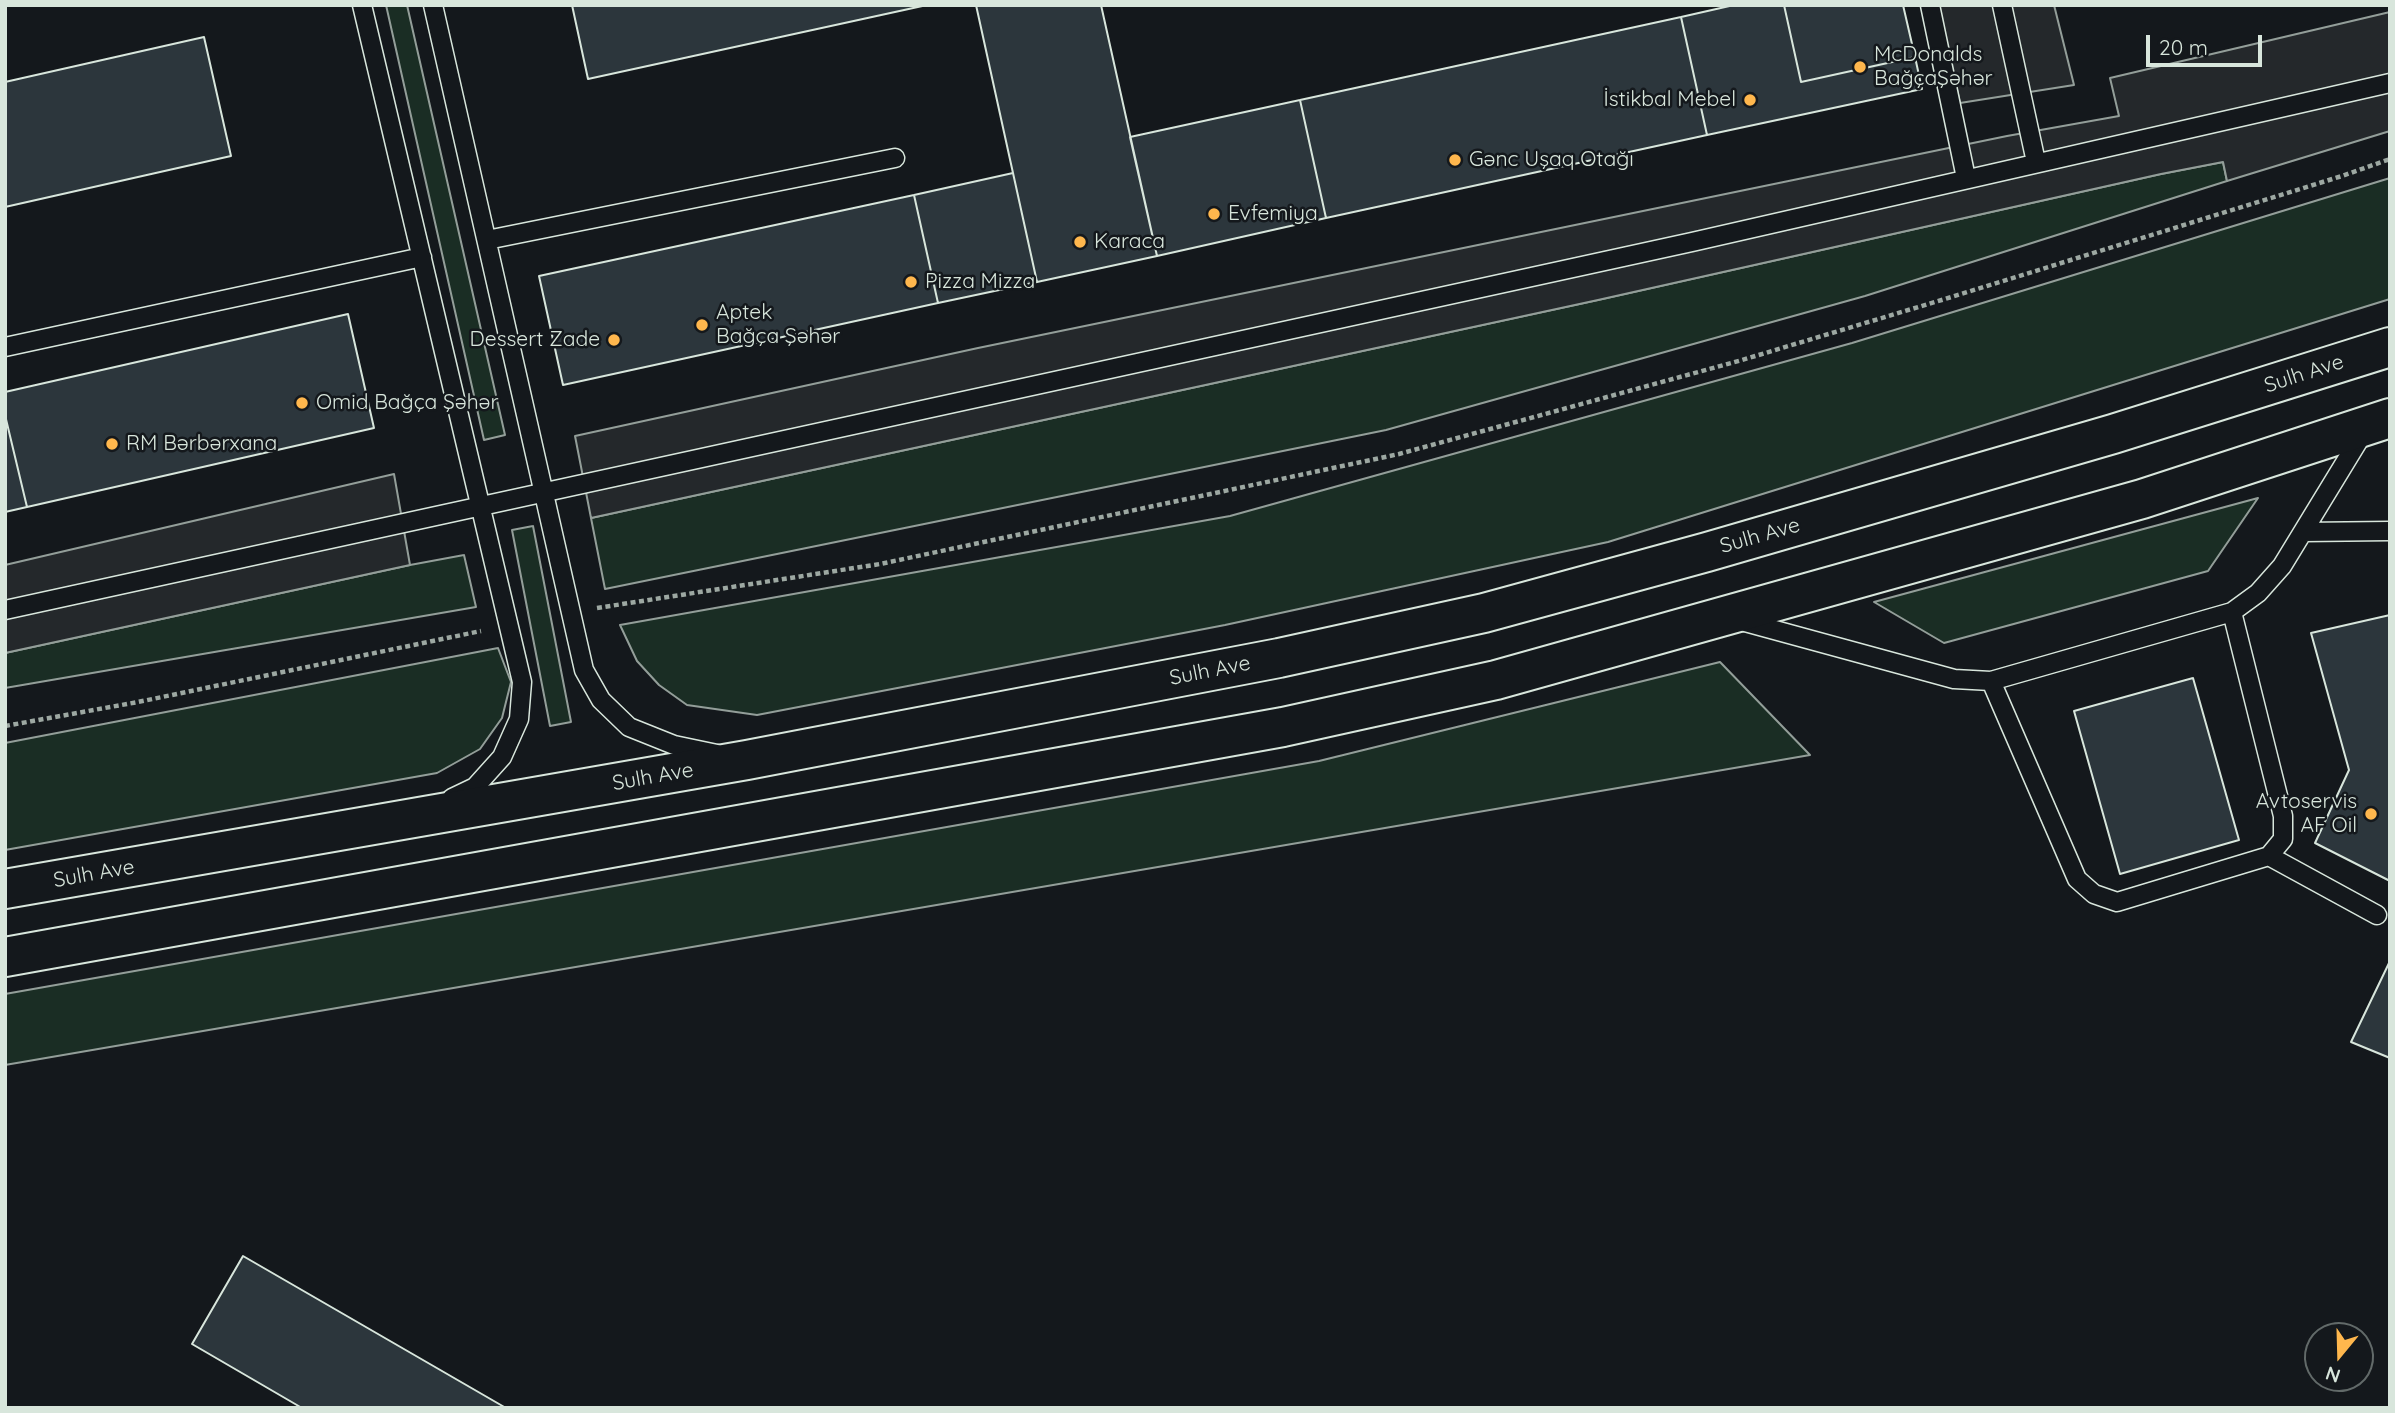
<!DOCTYPE html>
<html>
<head>
<meta charset="utf-8">
<style>
	body { margin:0 }
	#map { position:relative; width:2395px; height:1413px; overflow:hidden; background:#14181c; font-family:Quicksand,sans-serif }
	canvas { display:block }
	.frame { position:absolute; inset:0; border:7px solid #d8e6dc; pointer-events:none }
	.north { position:absolute; left:2304px; top:1322px; width:70px; height:70px; box-sizing:border-box; background:#14181c; border:2px solid #626a69; border-radius:50%; rotate:199deg; font-size:19px; font-weight:700; line-height:28px; text-align:center; color:#d8e6dc }
	.north::after { content:''; display:block; margin:auto; width:24px; height:32px; background:#ffb74d; clip-path:polygon(50% 0,100% 100%,50% 72%,0 100%) }
	.scale { position:absolute; left:2146px; top:35px; width:116px; height:32px; box-sizing:border-box; border:4px solid #d8e6dc; border-top:0; padding-left:9px; font-size:21px; line-height:24px; white-space:nowrap; color:#d8e6dc; -webkit-text-stroke:5px #14181c; paint-order:stroke }
</style>
</head>
<body>
<div id="map">
<canvas width="2395" height="1413"></canvas>
<div class="frame"></div>
<div class="north">N</div>
<div class="scale">20 m</div>
</div>
<script>
const ctx = document.querySelector('canvas').getContext('2d');
ctx.lineJoin = 'round';
function fillPath(path, color) { ctx.fillStyle = color; ctx.fill(path, 'evenodd'); }
const toPath = rows => new Path2D(rows.map(r => 'M' + r).join(''));
function stroke(path, color, width, dash) { ctx.strokeStyle = color; ctx.lineWidth = width; ctx.lineCap = dash ? 'butt' : 'round'; ctx.setLineDash(dash || []); ctx.stroke(path); }
function drawText(font, color, halo, rows, align = 'center') {
  ctx.font = font + ' Quicksand,sans-serif'; ctx.lineWidth = 5; ctx.setLineDash([]); ctx.textBaseline = 'middle'; ctx.strokeStyle = halo; ctx.fillStyle = color; for (const [text, x, y, turn = 0] of rows) {
    ctx.save(); ctx.translate(x, y); ctx.rotate((+turn || 0) * Math.PI / 180); ctx.textAlign = isNaN(turn) ? turn : align; if (halo) ctx.strokeText(text, 0, 0); ctx.fillText(text, 0, 0); ctx.restore();
  }
}
const green = toPath([
	[386,5,407,5,505,435,484,440,386,5],
	[2223,162,2227,181,1865,296,1386,430,605,589,591,518,1598,300,2161,174,2223,162],
	[2390,178,2390,299,1608,542,1225,625,757,715,687,705,659,685,637,661,620,625,1230,516,1852,343,2390,178],
	[2258,498,2208,571,1944,643,1874,602,2258,498],
	[533,526,571,722,550,726,512,530,533,526],
	[464,555,476,607,5,688,5,653,410,565,464,555],
	[498,648,511,682,502,718,480,749,437,773,5,850,5,743,498,648],
	[1720,662,1810,755,5,1065,5,994,1319,761,1720,662]
]);
fillPath(green, '#1a2d24');
stroke(green, '#939e99', 2);
const parking = toPath([
	[1938,5,2054,5,2074,85,1960,103,1938,5],
	[2390,12,2390,131,2227,181,2223,162,2161,174,1598,300,591,518,575,436,978,348,2007,136,2119,116,2110,78,2390,12],
	[394,474,410,565,5,653,5,565,394,474]
]);
fillPath(parking, '#24282b');
stroke(parking, '#939e99', 2);
const building = toPath([
	[572,5,927,5,588,79,572,5],
	[976,5,1101,5,1157,256,1037,282,976,5],
	[1734,5,1784,5,1801,82,1915,57,1922,89,1707,135,1681,17,1734,5],
	[1784,5,1903,5,1915,57,1801,82,1784,5],
	[1681,17,1707,135,1326,218,1300,100,1681,17],
	[204,37,231,156,5,207,5,82,204,37],
	[1300,100,1326,218,1157,256,1130,137,1300,100],
	[1013,173,1037,282,938,303,914,195,1013,173],
	[914,195,938,303,563,385,539,276,914,195],
	[348,314,374,428,27,507,5,415,5,392,348,314],
	[5,415,27,507,5,512,5,415],
	[2390,615,2390,881,2315,843,2349,770,2311,633,2390,615],
	[2193,678,2239,840,2120,874,2074,711,2193,678],
	[2390,961,2390,1058,2351,1042,2390,961],
	[243,1256,506,1408,302,1408,192,1344,243,1256]
]);
fillPath(building, '#2c363c');
stroke(building, '#d8e6dc', 2);
const service = toPath([
	[362,5,522,682,519,719,502,757,475,787,452,798],
	[433,5,584,670,601,700,629,727,674,745,717,754],
	[1930,5,1966,178],
	[2002,5,2036,162],
	[487,240,895,158],
	[5,347,422,257],
	[2303,532,2390,531],
	[5,610,1692,242,2390,83],
	[1738,620,1954,679,1991,681,2232,612,2258,593,2282,566,2365,430],
	[1991,681,2077,879,2094,894,2117,902,2269,856,2283,839,2283,816,2232,612],
	[2269,856,2377,915]
]);
const trunk = toPath([
	[5,889,747,760,1279,658,1484,613,1707,552,2113,434,2390,347],
	[5,957,1283,727,1496,680,2142,499,2390,418]
]);
stroke(service, '#d8e6dc', 21);
stroke(trunk, '#d8e6dc', 42);
stroke(toPath([
	[597,608,880,564,1399,454,1742,360,1945,299,2342,176,2390,159],
	[5,726,138,702,481,631]
]), '#9da8a2', 4.5, [5, 3.5]);
stroke(service, '#14181c', 18);
stroke(trunk, '#14181c', 38);
for (const [x, y, r, color] of [
	[1860,67,7,"#ffb74d"],
	[1750,100,7,"#ffb74d"],
	[1455,160,7,"#ffb74d"],
	[1214,214,7,"#ffb74d"],
	[1080,242,7,"#ffb74d"],
	[911,282,7,"#ffb74d"],
	[702,325,7,"#ffb74d"],
	[614,340,7,"#ffb74d"],
	[302,403,7,"#ffb74d"],
	[112,444,7,"#ffb74d"],
	[2371,814,7,"#ffb74d"]
]) { const dot = new Path2D(); dot.arc(x, y, r, 0, 2 * Math.PI); ctx.fillStyle = color; ctx.fill(dot); stroke(dot, '#14181c', 2.5); }
drawText('21px', '#d8e6dc', '#14181c', [
	["McDonalds",1874,55],
	["BağçaŞəhər",1874,79],
	["İstikbal Mebel",1736,100,"right"],
	["Gənc Uşaq Otağı",1469,160],
	["Evfemiya",1228,214],
	["Karaca",1094,242],
	["Pizza Mizza",925,282],
	["Aptek",716,313],
	["Bağça Şəhər",716,337],
	["Dessert Zade",600,340,"right"],
	["Omid Bağça Şəhər",316,403],
	["RM Bərbərxana",126,444],
	["Avtoservis",2357,802,"right"],
	["AF Oil",2357,826,"right"]
], 'left');
drawText('21px', '#d8e6dc', '#14181c', [
	["Sulh Ave",2304,374,-18],
	["Sulh Ave",1760,536,-16],
	["Sulh Ave",1210,671,-11],
	["Sulh Ave",653,777,-10],
	["Sulh Ave",94,874,-10]
]);
</script>
</body>
</html>
